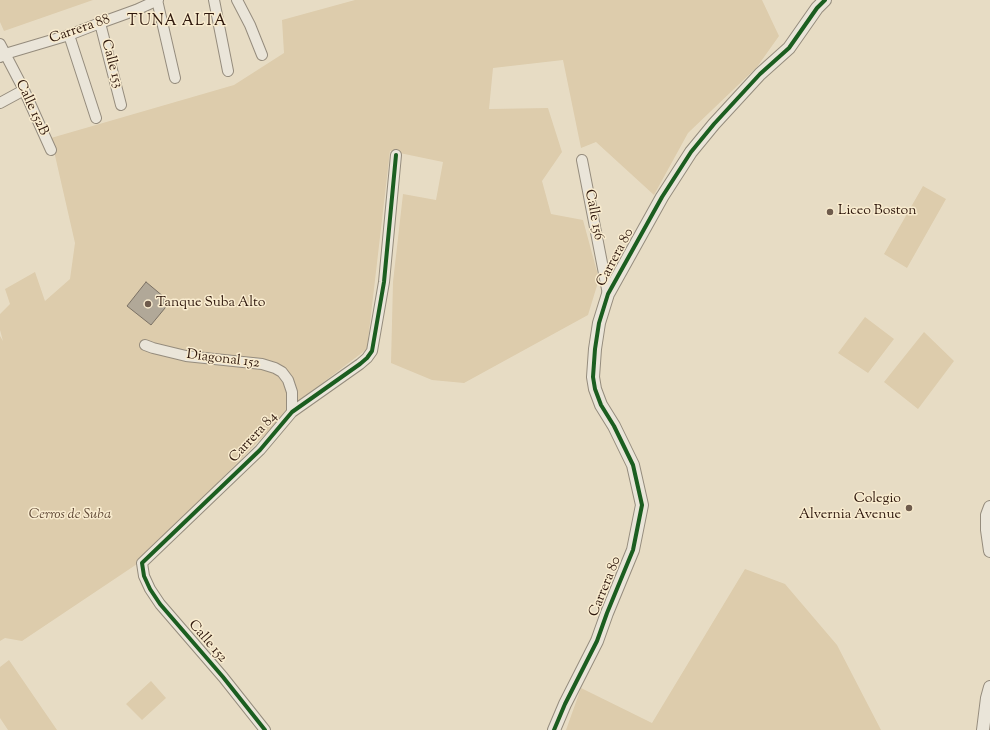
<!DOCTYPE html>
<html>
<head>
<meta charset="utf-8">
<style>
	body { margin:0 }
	canvas { display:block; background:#e7dcc4 }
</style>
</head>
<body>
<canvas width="990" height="730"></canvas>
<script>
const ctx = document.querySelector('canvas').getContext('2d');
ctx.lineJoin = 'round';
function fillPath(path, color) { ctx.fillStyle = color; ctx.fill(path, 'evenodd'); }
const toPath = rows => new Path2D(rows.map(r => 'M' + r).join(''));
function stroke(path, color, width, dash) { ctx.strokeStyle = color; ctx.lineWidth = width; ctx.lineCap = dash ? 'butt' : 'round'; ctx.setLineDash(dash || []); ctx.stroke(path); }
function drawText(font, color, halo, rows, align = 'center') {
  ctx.font = font + ' "Sorts Mill Goudy",serif'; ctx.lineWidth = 3; ctx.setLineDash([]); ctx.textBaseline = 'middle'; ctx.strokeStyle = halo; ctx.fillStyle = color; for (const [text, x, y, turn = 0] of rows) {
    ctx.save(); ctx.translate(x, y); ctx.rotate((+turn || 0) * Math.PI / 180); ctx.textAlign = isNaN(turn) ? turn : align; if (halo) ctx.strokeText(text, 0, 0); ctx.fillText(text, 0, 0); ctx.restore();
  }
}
fillPath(toPath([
	[0,0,93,0,4,31,0,22],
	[355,0,762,0,779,36,757,67,688,133,654,195,596,142,581,148,563,60,493,68,489,109,548,108,562,152,542,181,551,214,583,220,599,279,588,315,464,383,432,380,391,363,393,282,403,194,436,200,443,162,390,151,367,349,296,403,140,562,22,641,5,638,0,641,0,336,3,341,0,330,0,314,10,304,5,289,35,272,45,301,70,279,75,243,51,138,234,85,284,53,282,20],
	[923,186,946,199,907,268,884,254],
	[865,317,894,339,868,373,838,353],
	[924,332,954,361,918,409,884,382],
	[745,569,785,584,837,645,881,730,566,730,581,688,652,723],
	[9,660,57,730,8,730,0,718,0,667],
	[151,681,166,698,142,720,126,704]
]), '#ddccac');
const building = toPath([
	[146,282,170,302,151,325,127,306,146,282]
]);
fillPath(building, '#b1a898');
stroke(building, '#7b7164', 1);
const minor = toPath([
	[157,0,175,78],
	[214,0,228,71],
	[237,0,250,25,262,55],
	[100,23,121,105],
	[69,35,96,118],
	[0,44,24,90,51,150],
	[0,57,5,54,69,35,100,23,136,10,158,0],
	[0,103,24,90],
	[582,160,608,294],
	[145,345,153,348,186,356,262,364,275,368,282,372,288,380,292,392,292,412],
	[265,730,223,677,160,604,150,589,144,576,142,563,260,450,292,412,360,364,367,358,372,351,384,282,396,155]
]);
const tertiary = toPath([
	[990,507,987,515,987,530,990,551],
	[554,730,565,704,597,641,607,613,633,550,642,505,633,465,614,426,601,405,595,389,593,377,595,349,599,323,608,294,662,197,691,152,714,124,760,74,789,48,817,8,825,0],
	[983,730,987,698,990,687]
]);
stroke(minor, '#958c7d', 12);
stroke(tertiary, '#958c7d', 14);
stroke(minor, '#eae5d9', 10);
stroke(tertiary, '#eae5d9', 12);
stroke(toPath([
	[265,730,223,677,160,604,150,589,144,576,142,563,260,450,292,412,360,364,367,358,372,351,384,282,396,155],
	[554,730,565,704,597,641,607,613,633,550,642,505,633,465,614,426,601,405,595,389,593,377,595,349,599,323,608,294,662,197,691,152,714,124,760,74,789,48,817,8,825,0]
]), '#1b5e20', 4);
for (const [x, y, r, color] of [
	[830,212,4,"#6e5b4c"],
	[148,304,4,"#6e5b4c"],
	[909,508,4,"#6e5b4c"]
]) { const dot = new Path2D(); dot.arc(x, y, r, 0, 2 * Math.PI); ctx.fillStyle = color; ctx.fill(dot); stroke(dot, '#f9eccf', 1.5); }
drawText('14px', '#2d160b', '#f9eccf', [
	["Carrera 88",80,30,-19],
	["Calle 153",111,64,75],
	["Calle 152B",31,108,65],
	["Calle 156",593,215,79],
	["Carrera 80",616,258,-62],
	["Diagonal 152",223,360,7],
	["Carrera 84",254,438,-47],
	["Carrera 80",606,587,-68],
	["Calle 152",207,642,49]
]);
drawText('14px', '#2d160b', '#f9eccf', [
	["Liceo Boston",838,212],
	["Tanque Suba Alto",156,304],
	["Colegio",901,500,"right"],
	["Alvernia Avenue",901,516,"right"]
], 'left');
drawText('italic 14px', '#5f4835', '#f9eccf', [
	["Cerros de Suba",70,516]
]);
ctx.letterSpacing = '1px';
drawText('15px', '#2d160b', '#f9eccf', [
	["TUNA ALTA",177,22]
]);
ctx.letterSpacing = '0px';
</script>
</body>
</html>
